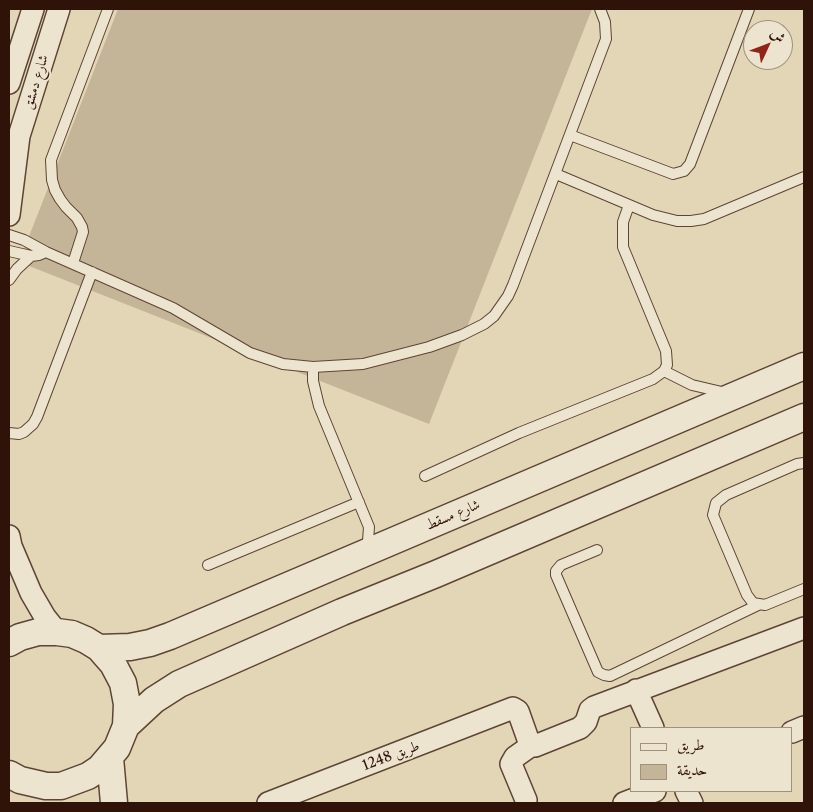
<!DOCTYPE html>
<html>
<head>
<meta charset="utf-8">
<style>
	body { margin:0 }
	#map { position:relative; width:813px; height:812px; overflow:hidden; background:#e3d6b6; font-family:"Libre Caslon Text",Amiri,serif }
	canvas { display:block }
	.frame { position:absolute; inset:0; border:10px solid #301308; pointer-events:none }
	.legend { position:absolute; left:630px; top:727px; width:162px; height:65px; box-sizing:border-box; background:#ede4d0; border:1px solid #a19080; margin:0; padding:6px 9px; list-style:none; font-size:15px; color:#301308 }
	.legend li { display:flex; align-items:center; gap:10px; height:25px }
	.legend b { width:25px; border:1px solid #a19080 }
	.north { position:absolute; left:743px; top:20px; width:50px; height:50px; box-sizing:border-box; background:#ede4d0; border:1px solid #a19080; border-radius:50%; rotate:47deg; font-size:14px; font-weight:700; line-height:20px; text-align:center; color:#301308 }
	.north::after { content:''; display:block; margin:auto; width:18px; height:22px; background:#8f2418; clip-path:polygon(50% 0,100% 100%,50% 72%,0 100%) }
</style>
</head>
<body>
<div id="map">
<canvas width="813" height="812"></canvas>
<div class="frame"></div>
<ul class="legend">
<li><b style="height:6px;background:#ede4d0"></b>طريق</li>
<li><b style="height:14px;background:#c5b598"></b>حديقة</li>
</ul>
<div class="north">ش</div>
</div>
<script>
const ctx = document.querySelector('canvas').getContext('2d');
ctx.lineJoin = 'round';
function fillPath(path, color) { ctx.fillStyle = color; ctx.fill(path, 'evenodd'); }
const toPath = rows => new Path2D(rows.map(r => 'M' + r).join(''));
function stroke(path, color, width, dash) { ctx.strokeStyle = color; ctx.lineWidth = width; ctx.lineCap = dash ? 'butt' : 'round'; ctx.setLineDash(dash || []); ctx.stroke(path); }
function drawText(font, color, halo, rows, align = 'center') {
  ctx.font = font + ' "Libre Caslon Text",Amiri,serif'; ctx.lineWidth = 4; ctx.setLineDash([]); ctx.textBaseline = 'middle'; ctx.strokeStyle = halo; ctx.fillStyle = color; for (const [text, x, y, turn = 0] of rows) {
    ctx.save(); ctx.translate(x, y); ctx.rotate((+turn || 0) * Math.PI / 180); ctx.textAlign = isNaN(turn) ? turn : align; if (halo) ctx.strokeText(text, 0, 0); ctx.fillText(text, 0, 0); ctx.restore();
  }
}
fillPath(toPath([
	[118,9,592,9,429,424,19,262]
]), '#c5b598');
const service = toPath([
	[570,135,673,174,684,171,690,164,749,9],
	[556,174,653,215,677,221,691,221,704,219,804,177],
	[9,235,24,240,46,252,173,308,250,353,283,364,313,367,363,364,429,347,462,335,484,324,494,316,508,296,513,285,606,39,605,22,600,9],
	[9,251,31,256,39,255,46,252],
	[73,263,83,232,82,227,77,218,66,207,60,199,55,190,52,180,51,160,108,9],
	[9,280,17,269,31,256],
	[313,367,313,381,319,406,369,527,368,541,365,550],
	[664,371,692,385,726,393],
	[9,433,19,434,24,432,33,424,37,417,92,272],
	[804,463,797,464,726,495,716,503,713,515,747,595,753,603,765,605,804,589],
	[425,476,519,433,653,379,664,371,667,365,666,351,623,247,623,222,629,205],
	[597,550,561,565,556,571,556,575,598,672,604,675,610,676,758,605],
	[208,565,359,502]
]);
const minor = toPath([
	[9,83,33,9],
	[9,215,19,136,59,9],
	[9,536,11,546,31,593,45,617,57,632],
	[636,690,653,728],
	[792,732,804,727],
	[686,791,692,803],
	[526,800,511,764,515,757,532,745],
	[268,803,513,708,518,711,529,742,535,746,580,728,586,722,590,710,594,707,804,628],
	[624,803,655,791]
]);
const tertiary = toPath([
	[9,643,20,637,38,632,57,632,72,634,86,640,99,648,113,664,123,683,127,704,126,726,117,748,100,768,88,776,61,786,46,786,20,780,9,774],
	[99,648,130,647,150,643,170,636,804,366],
	[126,726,154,700,179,684,342,612,436,574,804,417],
	[110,758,114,803]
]);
stroke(service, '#5d4434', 12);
stroke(minor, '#5d4434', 24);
stroke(tertiary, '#5d4434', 29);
stroke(service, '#ede4d0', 10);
stroke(minor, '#ede4d0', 21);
stroke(tertiary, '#ede4d0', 26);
drawText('14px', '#301308', '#ede4d0', [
	["شارع دمشق",36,82,-73],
	["شارع مسقط",453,515,-23],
	["طريق 1248",391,756,-21]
]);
</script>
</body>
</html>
